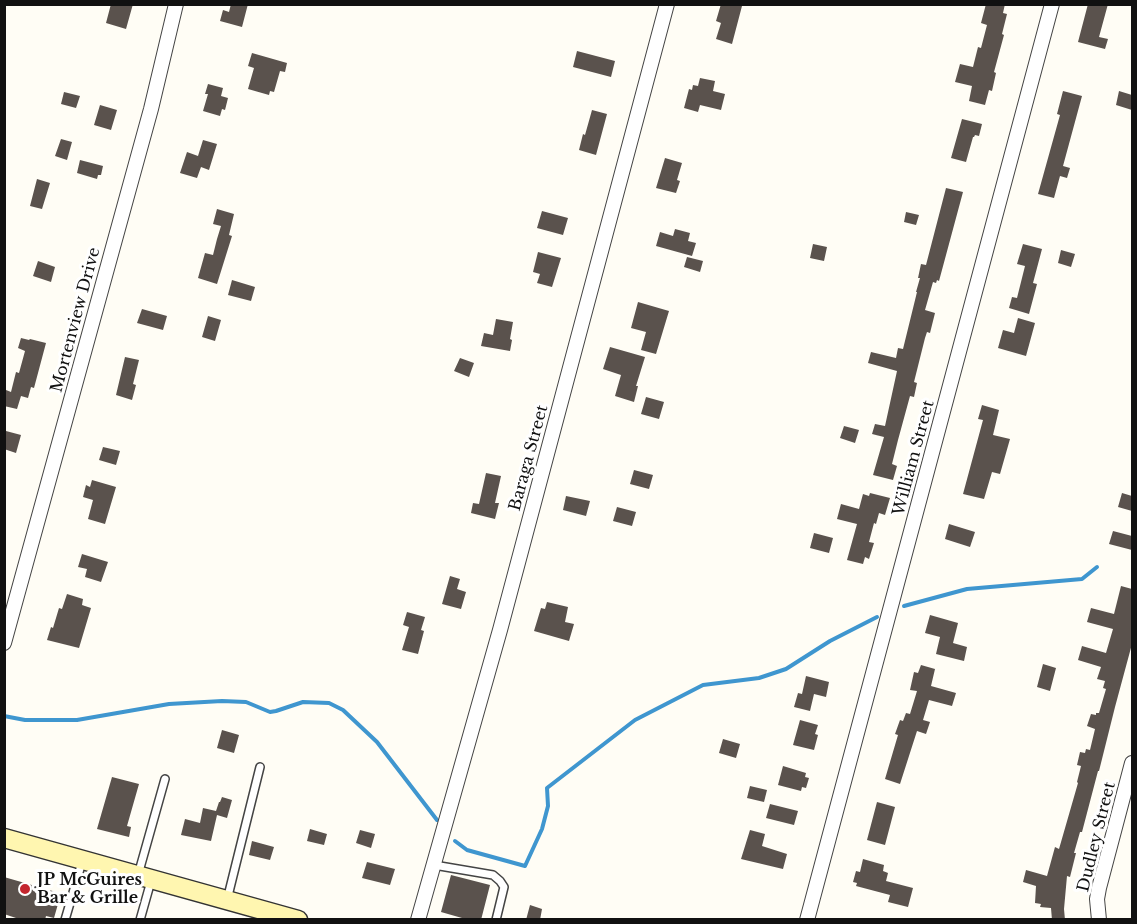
<!DOCTYPE html>
<html>
<head>
<meta charset="utf-8">
<style>
	body { margin:0 }
	#map { position:relative; width:1137px; height:924px; overflow:hidden; background:#fffdf5; font-family:"Libre Baskerville",serif }
	canvas { display:block }
	.frame { position:absolute; inset:0; border:6px solid #111; pointer-events:none }
</style>
</head>
<body>
<div id="map">
<canvas width="1137" height="924"></canvas>
<div class="frame"></div>
</div>
<script>
const ctx = document.querySelector('canvas').getContext('2d');
ctx.lineJoin = 'round';
const toPath = rows => new Path2D(rows.map(r => 'M' + r).join(''));
function stroke(path, color, width, dash) { ctx.strokeStyle = color; ctx.lineWidth = width; ctx.lineCap = dash ? 'butt' : 'round'; ctx.setLineDash(dash || []); ctx.stroke(path); }
function fillPath(path, color) { ctx.fillStyle = color; ctx.fill(path, 'evenodd'); }
function drawText(font, color, halo, rows, align = 'center') {
  ctx.font = font + ' "Libre Baskerville",serif'; ctx.lineWidth = 6; ctx.setLineDash([]); ctx.textBaseline = 'middle'; ctx.strokeStyle = halo; ctx.fillStyle = color; for (const [text, x, y, turn = 0] of rows) {
    ctx.save(); ctx.translate(x, y); ctx.rotate((+turn || 0) * Math.PI / 180); ctx.textAlign = isNaN(turn) ? turn : align; if (halo) ctx.strokeText(text, 0, 0); ctx.fillText(text, 0, 0); ctx.restore();
  }
}
stroke(toPath([
	[904,606,967,589,1082,579,1097,567],
	[4,716,25,720,77,720,169,704,222,701,246,702,270,712,276,711,303,702,329,703,343,710,377,742,437,820],
	[455,841,467,850,525,866,542,829,548,806,547,788,635,720,703,685,759,678,786,669,830,641,877,617]
]), '#3f96cf', 4);
fillPath(toPath([
	[111,4,133,4,126,29,106,23],
	[231,4,248,4,242,27,220,21,223,10,229,12],
	[721,4,737,4,742,6,732,44,716,39,721,23,716,21],
	[986,4,1005,4,1003,13,1007,14,1002,34,1004,35,994,72,996,73,992,91,989,90,985,105,969,101,972,86,955,82,960,64,973,67,978,47,981,48,987,25,981,23],
	[1088,4,1108,4,1099,37,1108,39,1105,49,1078,42],
	[577,51,615,61,611,77,573,67],
	[252,53,287,63,285,72,280,71,274,92,270,91,269,95,248,89,254,68,248,66],
	[700,78,715,81,713,91,725,94,721,110,700,105,698,112,684,108,689,89,692,90,693,85,698,86],
	[208,84,223,88,221,96,228,98,225,110,222,109,220,116,203,111,208,94,205,94],
	[1063,91,1082,96,1063,166,1070,168,1067,178,1060,176,1054,198,1038,194,1060,115,1057,114],
	[1119,91,1132,95,1132,110,1116,105],
	[64,92,80,96,76,108,61,104],
	[100,105,117,110,111,130,94,125],
	[592,110,607,114,596,155,579,150,583,134,585,135],
	[962,119,982,124,979,136,975,135,974,137,973,137,966,162,951,158],
	[61,139,72,142,67,160,55,156],
	[203,140,217,144,209,170,201,167,197,178,180,173,187,152,198,156],
	[665,158,682,163,677,180,680,181,676,193,656,188],
	[80,160,103,166,101,175,98,175,97,179,77,173],
	[37,179,50,183,42,209,30,206],
	[946,188,963,192,939,281,937,280,936,283,933,282,925,310,935,313,930,333,927,332,925,338,914,382,917,383,914,397,910,396,898,440,892,464,897,466,893,480,873,475,884,437,872,434,875,424,885,426,897,371,868,363,871,352,896,358,898,348,903,349,917,292,916,292,920,278,918,278,921,264,926,265],
	[217,209,234,214,229,235,232,236,217,284,198,278,205,253,213,255,217,239,221,226,213,224],
	[542,211,568,218,563,235,537,228],
	[906,212,919,215,916,225,904,222],
	[675,229,690,233,688,241,696,243,692,256,656,246,660,232,673,236],
	[813,244,827,247,824,261,810,258],
	[1023,244,1042,249,1033,283,1037,284,1029,314,1009,308,1012,297,1017,298,1025,266,1017,264],
	[1061,250,1075,254,1071,267,1058,263],
	[538,252,561,258,552,287,537,283,540,274,533,272],
	[687,257,703,261,700,272,684,267],
	[38,261,55,267,51,282,33,276],
	[232,280,255,287,251,301,228,295],
	[638,302,669,311,656,354,641,350,646,332,631,328],
	[142,309,167,316,163,330,137,323],
	[208,316,221,320,215,341,202,337],
	[1018,318,1035,323,1026,356,998,348,1003,330,1014,333],
	[496,319,513,322,510,339,512,340,510,351,481,346,484,333,493,335],
	[21,338,29,340,30,339,46,343,34,388,31,387,28,398,21,396,17,409,4,406,4,396,6,390,11,392,16,372,19,373,25,351,18,348],
	[610,347,645,357,636,386,638,386,634,402,615,396,621,375,603,369],
	[125,357,139,360,133,384,136,385,132,400,116,395],
	[460,358,474,363,469,377,454,371],
	[646,397,664,402,659,419,641,414],
	[982,405,999,410,993,435,1010,439,1000,474,992,472,984,499,963,494,983,420,978,419],
	[844,426,859,430,855,443,840,438],
	[6,431,21,435,16,453,4,449,4,436],
	[103,447,120,451,116,465,99,460],
	[634,470,653,475,649,489,630,484],
	[486,473,501,476,495,503,499,503,495,519,471,513,473,503,479,504],
	[92,480,116,487,105,524,88,519,93,500,83,497,86,485,90,487],
	[870,493,890,498,885,515,879,513,876,524,874,523,869,542,874,543,869,559,865,557,863,564,847,560,857,524,837,519,841,504,859,509,863,494,869,496],
	[1122,493,1132,496,1132,511,1118,507],
	[566,496,590,501,586,516,563,510],
	[617,507,636,512,632,526,613,521],
	[949,524,975,532,970,547,945,539],
	[1113,531,1132,536,1132,550,1109,544],
	[814,533,833,538,829,553,810,548],
	[82,554,108,562,101,582,85,577,87,569,78,567],
	[450,576,460,579,457,589,466,592,461,609,442,604],
	[1121,586,1132,589,1132,644,1115,707,1099,771,1098,771,1082,832,1080,832,1074,853,1076,853,1070,877,1067,876,1064,909,1065,920,1052,920,1051,908,1040,907,1041,904,1035,903,1036,886,1023,882,1026,870,1047,876,1055,847,1059,849,1078,783,1077,782,1081,766,1077,765,1080,752,1085,753,1086,749,1090,750,1095,729,1087,726,1091,714,1096,715,1096,713,1099,713,1106,689,1103,688,1105,681,1097,679,1101,667,1078,660,1082,646,1106,653,1113,629,1087,622,1091,608,1114,614],
	[67,594,83,599,82,605,91,608,79,648,47,640,51,627,53,628,59,608,62,609],
	[547,602,568,607,565,622,574,624,569,641,534,631,541,608,545,609],
	[407,612,425,617,421,630,424,631,418,654,402,650,409,627,403,625],
	[930,615,958,623,953,643,967,647,964,661,936,654,940,637,925,633],
	[1043,664,1056,668,1050,691,1037,687],
	[921,665,935,669,931,686,956,693,952,706,929,700,923,720,930,722,926,734,917,731,900,784,885,779,898,735,895,734,900,720,903,721,906,713,910,714,917,691,910,690,914,672,918,673],
	[806,676,829,682,826,697,814,694,810,711,794,707,798,693,802,694],
	[800,720,818,725,815,734,818,735,814,750,793,745],
	[222,730,239,735,234,753,217,748],
	[723,739,740,744,736,758,719,753],
	[783,766,806,773,805,777,809,778,806,788,802,787,801,791,778,785],
	[112,777,139,784,127,826,131,827,129,837,97,829],
	[750,786,767,790,764,802,747,798],
	[222,797,232,800,227,818,217,815,211,841,181,835,185,819,200,823,203,808,216,811,219,802,220,802],
	[877,802,895,807,885,845,867,840],
	[770,804,798,811,794,825,766,818],
	[310,829,327,834,324,845,307,841],
	[360,830,375,834,371,848,356,843],
	[750,830,765,834,762,846,787,854,783,869,741,859],
	[252,841,274,847,270,860,249,855],
	[863,859,884,865,883,871,888,873,886,881,913,888,908,907,888,902,890,895,856,886,857,883,853,882,856,871,860,872],
	[367,862,395,869,390,885,362,878],
	[451,875,490,885,481,920,469,920,441,912],
	[4,877,56,892,55,896,60,897,54,918,46,916,45,920,22,920,4,914],
	[530,905,542,909,540,920,526,920]
]), '#5a524d');
const lane = toPath([
	[434,865,493,875,500,881,504,887,496,920],
	[138,875,165,779],
	[227,900,260,767],
	[65,920,82,862],
	[140,920,151,881]
]);
const street = toPath([
	[4,643,151,109,176,4],
	[418,920,500,630,667,4],
	[807,920,1052,4],
	[1099,920,1097,899,1099,888,1132,763]
]);
const secondary = toPath([
	[4,838,298,920]
]);
stroke(lane, '#444', 10);
stroke(street, '#444', 16);
stroke(secondary, '#333', 21);
stroke(lane, '#fff', 7);
stroke(street, '#fff', 14);
stroke(secondary, '#fff6b0', 18);
for (const [x, y, r, color] of [
	[25,889,6,"#c4262e"]
]) { const dot = new Path2D(); dot.arc(x, y, r, 0, 2 * Math.PI); ctx.fillStyle = color; ctx.fill(dot); stroke(dot, '#fff', 2); }
drawText('16px', '#111', '#fff', [
	["Mortenview Drive",76,320,-75],
	["Baraga Street",529,458,-75],
	["William Street",914,458,-75],
	["Dudley Street",1097,837,-76]
]);
drawText('bold 16px', '#111', '#fff', [
	["JP McGuires",37,880],
	["Bar & Grille",37,898]
], 'left');
</script>
</body>
</html>
